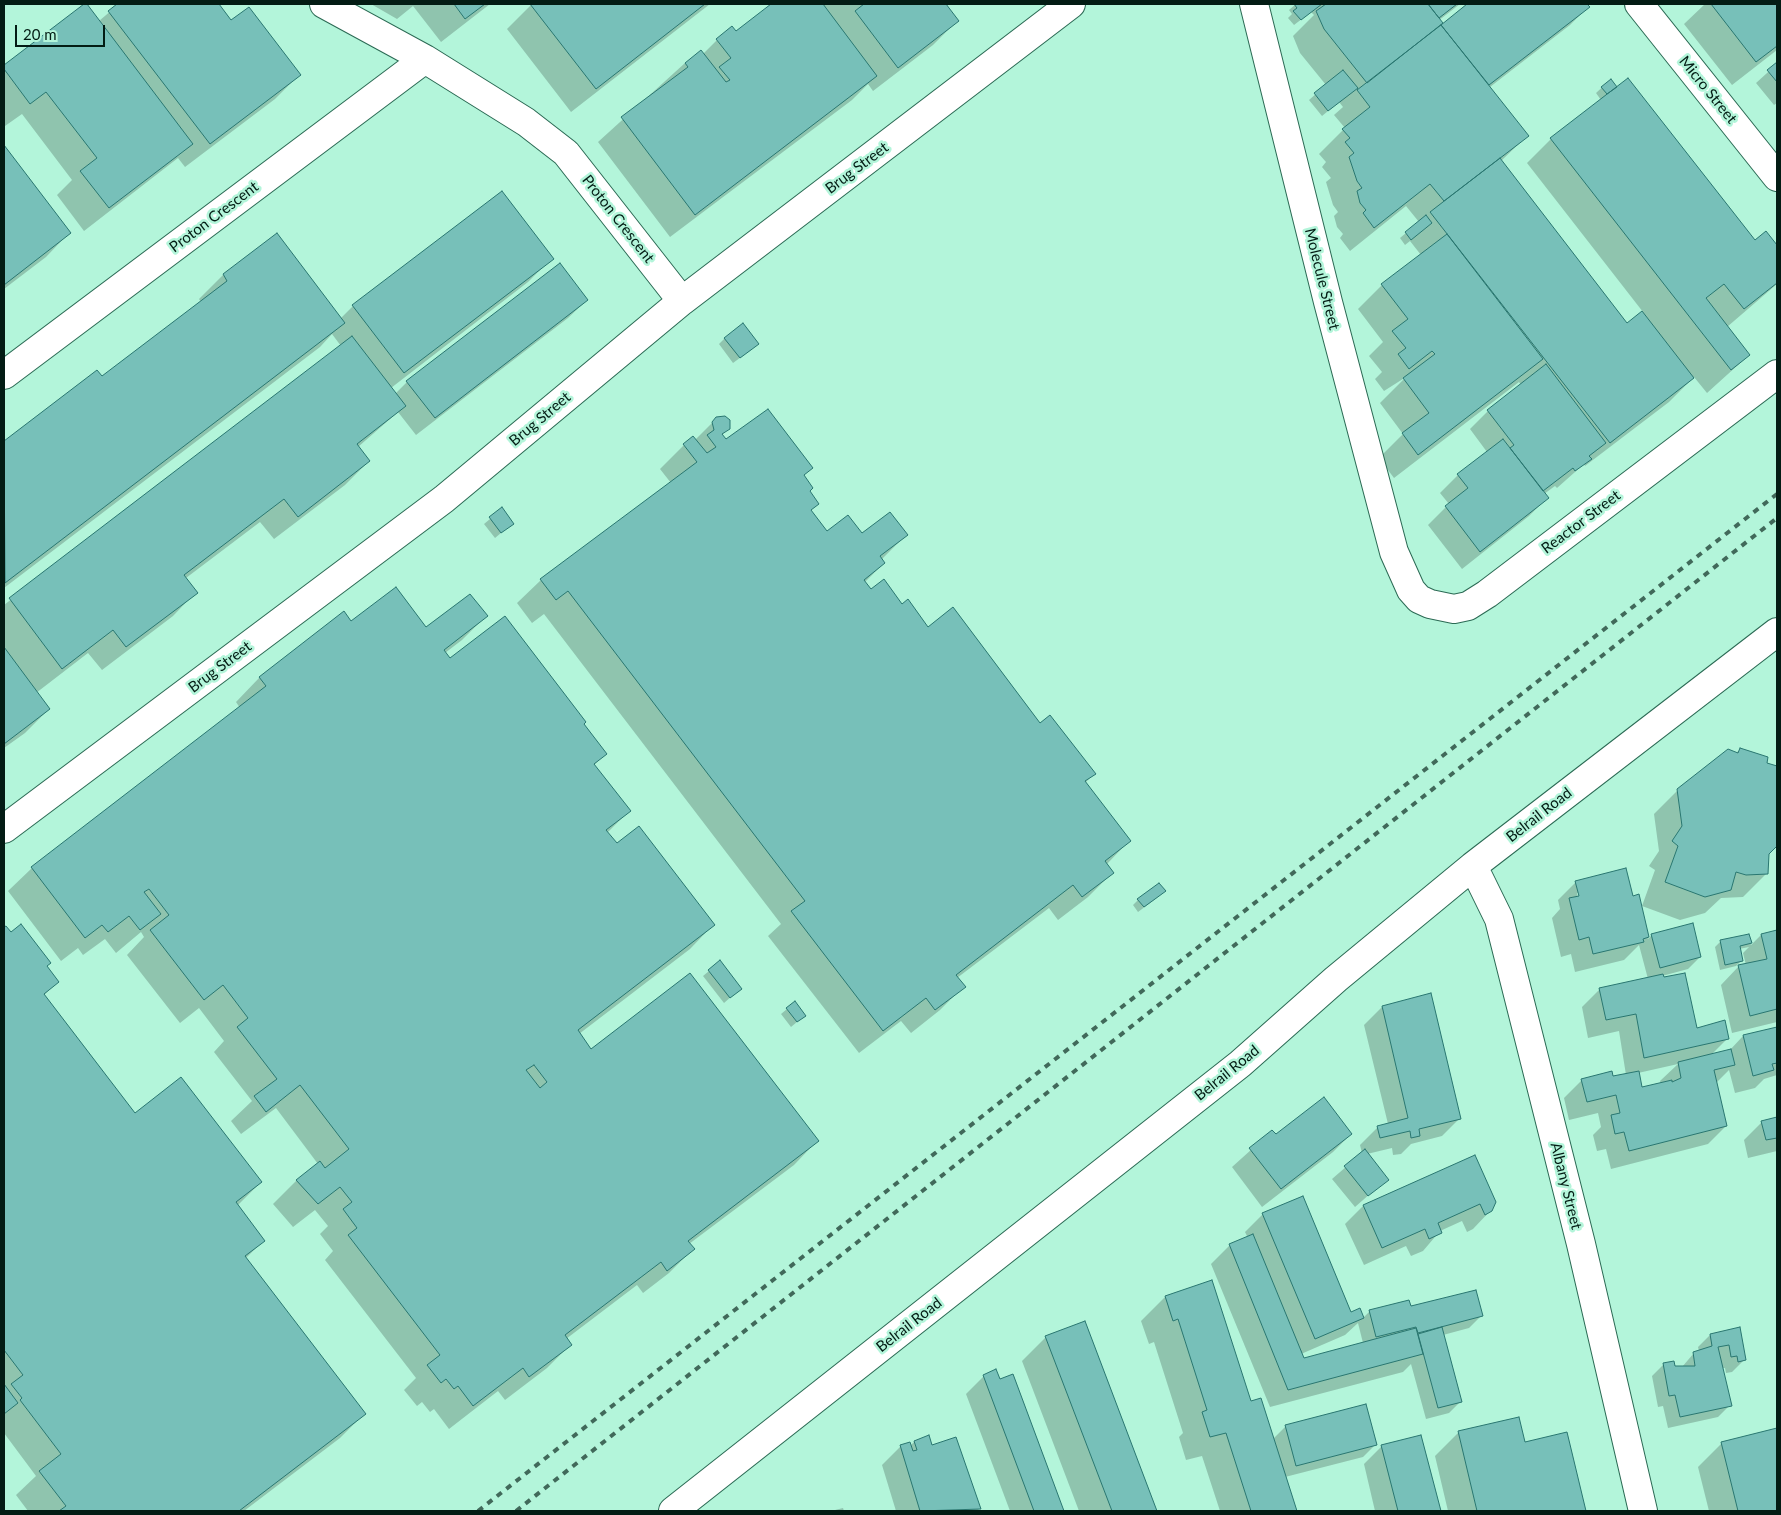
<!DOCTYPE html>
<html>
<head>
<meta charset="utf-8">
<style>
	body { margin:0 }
	#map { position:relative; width:1781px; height:1515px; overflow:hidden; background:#b3f5da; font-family:Lato,sans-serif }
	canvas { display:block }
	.frame { position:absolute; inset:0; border:5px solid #031c14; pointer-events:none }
	.scale { position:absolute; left:15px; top:25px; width:90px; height:22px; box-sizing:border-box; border:2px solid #031c14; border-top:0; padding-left:6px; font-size:15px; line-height:18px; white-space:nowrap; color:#031c14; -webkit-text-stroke:4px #b3f5da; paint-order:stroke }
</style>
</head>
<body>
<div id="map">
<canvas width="1781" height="1515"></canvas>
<div class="frame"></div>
<div class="scale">20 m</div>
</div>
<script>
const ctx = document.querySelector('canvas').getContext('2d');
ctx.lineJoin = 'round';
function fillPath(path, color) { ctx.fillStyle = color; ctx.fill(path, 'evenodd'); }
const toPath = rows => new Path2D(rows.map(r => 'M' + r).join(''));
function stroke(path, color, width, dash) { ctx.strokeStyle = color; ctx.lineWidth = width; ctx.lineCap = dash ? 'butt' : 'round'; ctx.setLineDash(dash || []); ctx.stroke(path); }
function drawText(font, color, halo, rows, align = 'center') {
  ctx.font = font + ' Lato,sans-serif'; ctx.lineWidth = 5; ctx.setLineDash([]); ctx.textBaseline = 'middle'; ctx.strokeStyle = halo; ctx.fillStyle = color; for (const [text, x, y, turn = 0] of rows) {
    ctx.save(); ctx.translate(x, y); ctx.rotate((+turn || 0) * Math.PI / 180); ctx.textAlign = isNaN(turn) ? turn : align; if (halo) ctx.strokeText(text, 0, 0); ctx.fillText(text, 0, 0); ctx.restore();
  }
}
fillPath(toPath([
	[86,4,99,21,119,4,217,4,231,22,299,75,275,99,185,167,178,158,84,231,57,195,72,180,22,114,5,126,4,124,4,66],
	[371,4,490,4,441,42,413,6,397,19],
	[532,4,710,4,571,112,507,29],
	[773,4,948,4,946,6,957,21,933,45,873,91,868,84,852,100,670,237,598,142,685,63,703,54,717,40,735,32],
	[1296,4,1460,4,1438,21,1442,25,1469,4,1585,4,1588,7,1570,25,1490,87,1527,136,1501,161,1626,325,1643,312,1527,163,1551,139,1601,100,1596,93,1610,80,1755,242,1766,233,1777,247,1777,284,1727,327,1749,355,1707,393,1694,377,1669,402,1585,466,1584,464,1557,488,1555,486,1544,494,1547,498,1529,516,1462,569,1428,525,1449,504,1440,493,1458,475,1487,452,1470,429,1488,411,1521,385,1519,382,1394,478,1379,458,1403,434,1380,403,1406,377,1384,391,1375,379,1382,372,1369,356,1383,342,1358,309,1382,285,1421,255,1410,241,1405,245,1400,238,1419,222,1406,206,1350,251,1340,238,1343,234,1337,227,1334,216,1338,212,1333,205,1326,182,1331,178,1322,167,1326,162,1319,154,1345,128,1334,115,1343,107,1339,102,1322,116,1309,100,1326,85,1300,53,1293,36,1314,15,1311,12,1294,25,1288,18,1292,14,1289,10],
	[1705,4,1777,4,1777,50,1732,85,1684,24],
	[1777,64,1777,103,1774,105,1756,83],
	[4,147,69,233,46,257,4,289],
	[502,193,552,258,528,282,391,388,395,394,407,382,587,300,568,318,416,435,398,412,358,447,369,461,345,485,274,539,260,522,186,578,196,592,173,616,102,670,88,653,36,693,49,709,25,733,4,748,4,605,341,346,332,334,320,347,4,588,4,443,97,372,102,378,201,302,199,299,223,275,276,235,340,319,353,306],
	[725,338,752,349,733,363,719,344],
	[717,418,729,428,722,435,726,441,812,468,803,476,808,491,818,504,810,511,826,533,906,535,881,560,884,563,864,583,871,591,902,606,1094,774,1085,783,1129,841,1106,865,1112,873,1088,897,1058,920,1049,908,957,978,964,986,940,1010,911,1033,901,1021,859,1053,768,936,781,924,544,614,532,623,517,603,541,580,671,483,660,469,684,445,695,440],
	[502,509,513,523,495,538,484,524],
	[344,613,351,623,426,629,486,616,462,640,445,653,450,660,582,724,605,754,594,765,629,811,607,833,616,845,713,925,690,949,579,1034,591,1050,817,1141,794,1165,689,1244,693,1249,669,1273,643,1293,637,1285,566,1339,570,1345,547,1368,505,1400,498,1391,449,1429,434,1409,430,1412,422,1402,417,1406,404,1390,416,1378,325,1260,333,1251,320,1234,328,1226,315,1210,293,1227,273,1204,297,1180,318,1164,276,1108,241,1134,231,1121,252,1101,214,1052,224,1041,199,1008,180,1023,127,955,144,937,141,932,116,953,105,939,83,955,78,948,61,961,8,891,32,868,240,708,236,702,259,678],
	[1740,750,1777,768,1777,844,1768,853,1767,873,1743,897,1721,898,1705,913,1680,920,1642,906,1655,870,1649,866,1659,851,1654,814,1678,790],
	[1576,882,1632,897,1638,896,1648,939,1652,935,1700,957,1688,969,1662,976,1696,1030,1728,1038,1711,1055,1729,1051,1743,1036,1777,1028,1777,1075,1764,1079,1755,1088,1735,1093,1729,1070,1716,1083,1726,1126,1708,1144,1611,1169,1606,1149,1597,1151,1593,1135,1601,1127,1598,1113,1569,1120,1564,1098,1582,1080,1626,1075,1619,1031,1588,1038,1582,1007,1600,989,1648,979,1639,945,1624,960,1575,972,1571,954,1561,957,1552,918,1560,909,1558,900],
	[1577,893,1580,893,1579,903],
	[1678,1064,1660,1081,1661,1084,1641,1088,1638,1073],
	[1158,897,1138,912,1133,905,1138,900],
	[6,928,46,967,57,982,43,996,135,1115,261,1182,237,1206,264,1240,245,1259,364,1414,340,1438,244,1511,28,1511,16,1495,36,1476,4,1433,4,929],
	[1777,931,1777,1022,1732,1033,1721,985,1739,966,1746,965,1743,953,1749,947,1739,949,1742,960,1736,966,1720,970,1715,947,1720,942,1748,935,1751,945,1761,935],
	[709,971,740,989,724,1003,703,976],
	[1382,1007,1460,1118,1442,1136,1411,1144,1401,1154,1393,1155,1392,1148,1367,1154,1387,1179,1355,1207,1332,1179,1362,1153,1360,1145,1378,1127,1388,1124,1364,1025],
	[787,1009,804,1016,791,1027,781,1014],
	[1777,1118,1777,1151,1748,1158,1744,1140,1762,1122],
	[1272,1131,1276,1136,1351,1134,1333,1152,1262,1207,1232,1167],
	[1474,1156,1491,1210,1473,1229,1467,1232,1462,1221,1440,1231,1423,1251,1411,1256,1406,1246,1364,1265,1345,1224,1363,1206],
	[1263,1214,1350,1313,1363,1318,1370,1311,1410,1308,1481,1316,1469,1328,1443,1335,1461,1401,1449,1413,1426,1419,1411,1364,1403,1372,1270,1407,1211,1264,1229,1246,1248,1238,1245,1232],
	[1358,1323,1363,1343,1303,1359,1301,1354,1345,1335],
	[1165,1297,1250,1402,1273,1439,1286,1426,1375,1445,1363,1457,1285,1477,1296,1511,1220,1511,1202,1456,1186,1460,1179,1437,1183,1433,1154,1342,1149,1344,1141,1321],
	[1084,1322,1156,1511,1079,1511,1022,1361,1046,1337],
	[1739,1329,1745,1359,1732,1372,1726,1373,1725,1368,1722,1368,1730,1405,1718,1417,1668,1428,1663,1406,1658,1407,1652,1376,1664,1364,1682,1367,1694,1353,1699,1351,1698,1347,1710,1335],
	[984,1376,999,1380,1012,1376,1063,1511,1010,1511,966,1394],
	[1777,1429,1777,1511,1709,1511,1698,1467,1722,1443],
	[1459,1432,1524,1444,1566,1434,1585,1511,1448,1511,1435,1456],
	[1421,1436,1440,1511,1375,1511,1364,1464,1382,1446],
	[914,1442,931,1447,979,1509,977,1511,896,1511,882,1465,901,1446,910,1446],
	[843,1508,844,1511,831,1511]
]), '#0003');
const building = toPath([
	[84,4,87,4,193,144,109,208,80,171,97,158,46,92,30,104,4,69,4,65,84,4],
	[117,4,219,4,231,20,249,7,301,75,210,144,108,11,117,4],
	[454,4,485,4,465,19,454,4],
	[530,4,705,4,596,89,530,4],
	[771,4,823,4,877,76,695,215,621,117,688,67,685,63,701,50,726,82,730,80,719,67,731,58,716,39,732,26,736,31,771,4],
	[864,4,946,4,959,21,898,68,855,11,864,4],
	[1294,4,1322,4,1301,20,1293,11,1297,8,1294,4],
	[1326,4,1428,4,1443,23,1367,83,1324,29,1316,11,1326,4],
	[1428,4,1457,4,1439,18,1428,4],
	[1467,4,1587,4,1590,7,1489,85,1441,25,1467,4],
	[1711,4,1777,4,1777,46,1756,62,1711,4],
	[1441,25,1529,136,1444,201,1430,184,1374,228,1363,213,1366,210,1360,203,1357,191,1362,188,1357,181,1349,157,1354,153,1345,142,1350,138,1342,129,1370,107,1357,90,1441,25],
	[1777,62,1777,82,1767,70,1777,62],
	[1343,70,1358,88,1328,111,1314,93,1343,70],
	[1628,78,1755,240,1766,231,1777,245,1777,283,1744,309,1724,284,1706,298,1750,355,1731,370,1550,138,1628,78],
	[1611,79,1617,87,1607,94,1601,87,1611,79],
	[4,145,71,233,4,285,4,145],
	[1500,158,1627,323,1642,311,1694,378,1610,443,1430,212,1500,158],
	[502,191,554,259,404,373,352,305,502,191],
	[1426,215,1432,223,1411,240,1405,232,1426,215],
	[277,233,345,323,5,583,4,441,97,370,102,376,227,281,223,274,277,233],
	[1447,234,1543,359,1418,455,1402,433,1429,413,1403,378,1435,354,1432,351,1409,369,1398,354,1406,348,1392,331,1408,319,1381,284,1447,234],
	[560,263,588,300,435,418,406,381,560,263],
	[743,323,759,344,740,358,724,338,743,323],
	[352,336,406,406,357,444,370,461,298,517,284,499,184,575,198,593,126,647,113,630,62,669,9,598,352,336],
	[1546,364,1606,443,1589,456,1592,459,1575,471,1573,468,1543,491,1510,448,1514,445,1487,410,1546,364],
	[768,409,813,468,804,475,813,488,810,491,819,504,811,510,827,531,848,515,862,533,890,512,908,535,880,556,885,563,864,580,871,589,884,579,902,604,908,599,928,627,953,607,1040,723,1050,715,1096,774,1085,781,1131,841,1105,861,1114,873,1082,897,1073,885,956,975,966,987,935,1010,926,998,883,1031,791,911,805,901,568,591,556,600,540,579,697,462,683,444,693,436,707,453,716,447,707,435,714,430,712,422,716,417,725,416,730,420,730,429,722,434,726,439,768,409],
	[1503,439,1549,498,1480,552,1445,506,1468,488,1457,474,1503,439],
	[502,507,514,524,501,533,489,517,502,507],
	[396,587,426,627,470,594,488,616,444,650,450,658,505,616,586,722,584,724,607,754,594,764,631,811,606,830,617,843,639,826,715,925,578,1030,591,1049,690,973,819,1141,688,1241,695,1249,667,1271,661,1262,565,1335,572,1345,529,1377,523,1368,473,1406,458,1386,454,1389,446,1379,441,1383,427,1365,440,1355,348,1235,357,1228,343,1209,352,1202,340,1187,318,1204,296,1180,320,1161,325,1168,349,1149,300,1085,266,1112,254,1096,277,1079,237,1027,248,1018,223,985,204,1000,150,930,169,915,149,889,144,892,161,914,140,930,129,916,108,932,102,925,85,938,31,867,266,686,259,677,344,611,351,621,396,587],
	[534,1065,547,1082,540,1088,526,1070,534,1065],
	[4,647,50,709,4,744,4,647],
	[1740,748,1768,757,1767,763,1777,766,1777,846,1769,854,1768,874,1746,875,1736,872,1731,890,1705,897,1665,882,1678,846,1672,841,1682,826,1677,789,1728,749,1738,753,1740,748],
	[1626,868,1633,896,1639,894,1649,937,1643,939,1644,942,1593,954,1589,937,1579,940,1569,898,1579,896,1575,881,1626,868],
	[1159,883,1166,891,1144,907,1137,899,1159,883],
	[1693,923,1701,957,1660,968,1651,934,1693,923],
	[21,924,51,963,47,966,59,982,44,994,135,1113,181,1077,262,1182,236,1202,265,1241,245,1256,366,1414,239,1511,59,1511,66,1506,39,1471,61,1454,20,1400,22,1398,11,1384,23,1375,4,1350,4,927,6,926,11,932,21,924],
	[1777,930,1777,1009,1750,1016,1738,965,1767,959,1761,934,1777,930],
	[1749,934,1752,943,1740,946,1743,961,1725,965,1720,940,1749,934],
	[720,960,742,989,730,998,708,970,720,960],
	[1685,973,1697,1028,1725,1020,1729,1039,1644,1058,1636,1014,1606,1020,1599,988,1663,974,1664,977,1685,973],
	[1431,993,1461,1119,1419,1129,1420,1136,1411,1138,1410,1131,1380,1138,1377,1126,1408,1118,1382,1006,1431,993],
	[795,1001,806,1016,797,1022,786,1008,795,1001],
	[1777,1027,1777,1063,1772,1064,1774,1070,1753,1076,1743,1035,1777,1027],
	[1731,1049,1735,1065,1714,1070,1727,1126,1629,1151,1624,1132,1615,1134,1611,1115,1620,1113,1616,1095,1587,1102,1581,1079,1612,1071,1613,1076,1639,1071,1642,1087,1672,1080,1672,1082,1681,1078,1678,1062,1731,1049],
	[1324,1097,1352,1134,1281,1189,1249,1148,1272,1130,1276,1134,1324,1097],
	[1777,1117,1777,1138,1766,1140,1761,1121,1777,1117],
	[1365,1149,1389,1180,1368,1196,1344,1166,1365,1149],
	[1475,1155,1496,1202,1492,1211,1485,1215,1480,1204,1438,1223,1442,1233,1429,1239,1425,1229,1382,1248,1363,1205,1475,1155],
	[1303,1196,1351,1312,1360,1308,1364,1318,1315,1339,1262,1213,1303,1196],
	[1253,1234,1304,1358,1416,1328,1423,1354,1288,1390,1229,1244,1253,1234],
	[1212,1280,1251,1401,1261,1398,1297,1511,1251,1511,1226,1433,1210,1437,1202,1412,1207,1410,1178,1319,1173,1321,1165,1296,1212,1280],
	[1476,1290,1483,1316,1418,1333,1416,1327,1376,1337,1369,1310,1409,1300,1411,1306,1476,1290],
	[1085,1321,1157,1511,1112,1511,1045,1336,1085,1321],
	[1442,1327,1462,1402,1438,1408,1418,1334,1442,1327],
	[1740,1327,1746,1360,1738,1362,1737,1356,1731,1357,1729,1345,1718,1347,1732,1406,1680,1417,1675,1395,1669,1396,1663,1363,1674,1361,1675,1366,1695,1366,1693,1352,1712,1346,1710,1334,1740,1327],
	[996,1369,1000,1379,1013,1374,1064,1511,1034,1511,983,1375,996,1369],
	[4,1384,18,1403,4,1414,4,1384],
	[1366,1404,1377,1445,1296,1466,1285,1425,1366,1404],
	[1519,1417,1525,1442,1567,1432,1586,1511,1477,1511,1458,1431,1519,1417],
	[1777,1428,1777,1511,1738,1511,1721,1442,1777,1428],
	[929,1435,932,1445,956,1437,981,1509,920,1511,900,1445,910,1442,913,1451,917,1450,914,1441,929,1435],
	[1421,1435,1441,1511,1398,1511,1381,1445,1421,1435]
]);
fillPath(building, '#77c0b9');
stroke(building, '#297670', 1);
const minor = toPath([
	[324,4,425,59,526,122,566,153,682,301],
	[1254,4,1328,302,1394,552,1411,590,1419,599,1430,604,1454,609,1468,606,1487,594,1777,374],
	[1639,4,1777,177],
	[4,375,425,59],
	[4,829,444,499,682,301,1071,4],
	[1473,866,1499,919,1581,1244,1643,1511],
	[673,1511,1240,1064,1336,979,1473,866,1777,632]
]);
stroke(minor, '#2b6a54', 30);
stroke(minor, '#fff', 28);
stroke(toPath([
	[478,1511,1777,494],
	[516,1511,1777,518]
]), '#41695a', 4, [6, 6]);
drawText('15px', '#031c14', '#b3f5da', [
	["Micro Street",1708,90,51],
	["Brug Street",857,168,-37],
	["Proton Crescent",214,217,-37],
	["Proton Crescent",618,219,52],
	["Molecule Street",1322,279,76],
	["Brug Street",540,419,-40],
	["Reactor Street",1581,522,-37],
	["Brug Street",220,667,-37],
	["Belrail Road",1539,815,-38],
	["Belrail Road",1227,1073,-39],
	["Albany Street",1566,1186,76],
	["Belrail Road",909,1325,-38]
]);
</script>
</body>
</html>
